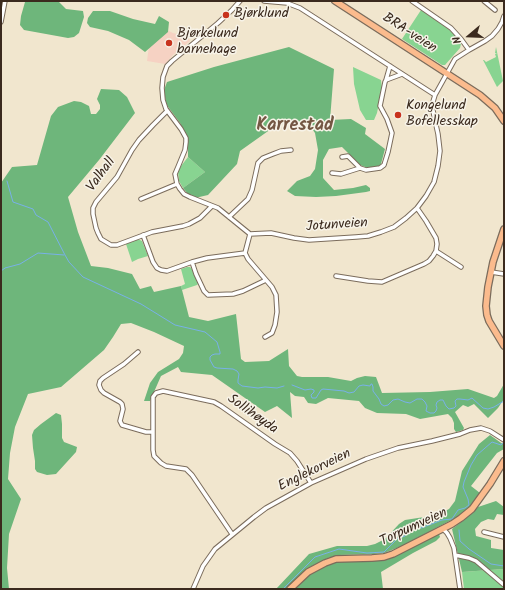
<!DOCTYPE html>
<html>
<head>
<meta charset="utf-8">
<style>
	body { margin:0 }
	#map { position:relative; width:505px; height:590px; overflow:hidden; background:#f1e6ce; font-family:Kalam,sans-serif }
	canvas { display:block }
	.frame { position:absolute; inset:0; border:2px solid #3b2a1e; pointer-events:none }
	.north { position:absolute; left:449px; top:16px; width:40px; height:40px; -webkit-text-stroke:3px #f7f3e8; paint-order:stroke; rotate:251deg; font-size:11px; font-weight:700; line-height:16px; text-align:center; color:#3b2a1e }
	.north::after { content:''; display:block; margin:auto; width:14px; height:18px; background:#3b2a1e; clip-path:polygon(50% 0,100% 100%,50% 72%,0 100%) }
</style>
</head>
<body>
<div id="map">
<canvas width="505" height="590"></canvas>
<div class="frame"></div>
<div class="north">N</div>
</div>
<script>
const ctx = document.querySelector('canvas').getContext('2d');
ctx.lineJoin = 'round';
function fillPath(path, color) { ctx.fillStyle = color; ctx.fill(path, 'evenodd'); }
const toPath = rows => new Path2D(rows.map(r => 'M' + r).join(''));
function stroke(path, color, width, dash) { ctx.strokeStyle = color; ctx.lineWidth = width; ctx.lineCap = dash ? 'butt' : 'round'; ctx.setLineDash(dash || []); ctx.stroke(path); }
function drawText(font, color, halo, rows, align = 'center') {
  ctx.font = font + ' Kalam,sans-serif'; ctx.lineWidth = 3; ctx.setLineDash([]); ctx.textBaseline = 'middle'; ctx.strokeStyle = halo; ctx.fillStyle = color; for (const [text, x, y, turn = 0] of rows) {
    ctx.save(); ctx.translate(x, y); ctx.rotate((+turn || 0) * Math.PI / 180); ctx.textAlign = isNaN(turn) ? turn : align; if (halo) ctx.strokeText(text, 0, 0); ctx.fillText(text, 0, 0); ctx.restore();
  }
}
fillPath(toPath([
	[158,26,173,33,188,37,190,41,173,55,165,64,147,61,149,46]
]), '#f6d2c3');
fillPath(toPath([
	[421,10,450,30,457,37,461,44,460,48,445,65,442,65,402,39],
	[496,47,503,81,497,87,483,60,484,60,486,62,496,57,495,54,497,53,495,53],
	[353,67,381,80,382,88,377,113,374,120,366,120,360,110,354,84],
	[188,157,205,172,183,188,179,181,178,172,181,166],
	[138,239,142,241,148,256,138,259,132,262,126,244],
	[187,267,190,267,192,269,198,284,197,285,182,290,181,286,185,284,181,269],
	[504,569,504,589,464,589,462,572]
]), '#88d491');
fillPath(toPath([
	[28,1,58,1,66,9,83,11,84,17,79,33,74,37,68,38,24,30,20,25,21,16,25,2],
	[93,11,110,11,133,19,155,24,159,16,169,22,168,32,145,52,129,40,108,31,90,27,87,23,88,18],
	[289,47,334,69,330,120,351,119,366,128,365,134,385,149,381,164,378,167,368,168,360,165,342,147,329,149,323,160,323,178,334,190,353,188,366,185,370,188,370,191,366,192,336,196,316,197,295,196,287,191,297,181,310,176,315,169,318,150,315,133,310,126,303,122,285,123,271,129,240,151,237,164,208,195,195,198,188,194,183,188,205,172,188,157,188,142,180,123,166,104,164,90,167,82,214,67],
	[101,89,119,90,127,97,135,113,99,160,68,197,78,232,91,266,108,268,132,274,140,289,151,286,154,292,181,286,189,317,208,321,236,314,241,359,245,362,269,361,288,349,289,366,297,376,302,377,328,377,351,381,357,378,365,376,376,377,382,393,430,392,468,389,494,398,497,396,504,384,504,399,498,408,488,418,474,404,468,407,463,405,455,412,464,428,463,430,456,432,454,429,454,423,452,418,448,414,420,419,406,414,377,413,365,408,359,401,328,398,316,404,308,403,304,397,295,396,290,392,292,418,277,406,265,412,212,375,181,372,178,367,161,376,150,401,144,401,150,383,158,372,179,359,183,353,184,346,154,332,131,323,121,324,113,337,104,350,61,387,28,394,15,427,10,453,8,479,21,499,9,534,7,568,9,589,1,589,1,183,12,167,37,165,51,116,58,107,74,101,81,102,89,106,91,114,96,114,100,109,100,105,97,99],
	[56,413,61,415,62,424,62,438,64,442,77,447,76,452,56,474,47,475,37,472,35,469,35,461,33,448,32,435,34,430,41,424],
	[490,435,504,445,504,449,497,453,471,486,480,493,469,507,459,516,402,546,384,553,374,554,339,555,328,558,310,567,286,589,276,589,309,554,337,546,367,546,375,544,385,539,399,524,405,520,437,515,449,509,455,501,462,471,479,444],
	[496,501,504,507,504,515,497,514,494,520,488,519,481,522,475,529,476,536,491,540,491,548,504,550,504,569,462,572,452,529,464,520,478,507],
	[439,534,440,537,436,541,413,553,381,572,383,589,294,589,308,576,324,566,332,563,345,560,373,561,385,559,402,553]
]), '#6eb67b');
stroke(toPath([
	[7,181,13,202,33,209,36,215,48,222,65,255,69,262,83,277,141,304,175,325,205,332,217,342,220,352,220,354,215,354,212,355,210,357,210,360,214,367,217,368,233,369,237,371,239,374,238,380,238,383,242,386,258,388,265,387,277,388,284,386],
	[1,271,5,268,20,264,38,253,64,255],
	[292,385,305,390,311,389,314,390,314,392,311,395,312,398,316,398,321,390,323,389,344,391,349,393,354,392,359,386,363,385,370,386,371,384,372,384,373,387,373,391,379,399,381,404,384,406,388,405,393,400,398,399,405,402,410,403,417,399,422,399,425,402,427,406,426,411,430,413,434,413,436,411,437,408,436,405,437,402,440,400,443,400,446,406,449,409,454,408,456,406,455,401,457,399,460,399,468,400,472,398,483,408,488,409,494,407,504,401],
	[459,530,460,541,469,549,491,564,504,566],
	[283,589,315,557,339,549,367,553,384,552,398,538,405,536,412,523,421,528,442,520,452,519,458,510,465,508,469,505,468,499,463,487,464,482,471,465,477,455,492,442,501,445,504,442]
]), '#78b1e8', 1);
const minor = toPath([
	[240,1,232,10,218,23,172,61,167,66,163,77,162,88,163,100,166,109,181,129,186,138,186,142,185,150,178,167,175,174,177,184,180,189,184,194,190,197,218,208,250,234],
	[264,1,287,3,300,8,435,95],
	[412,1,451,28,461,39,469,50],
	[484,1,495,10],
	[1,22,5,1],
	[386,80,390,66],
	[167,111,153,125,139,140,132,150,117,177,96,202,93,208,93,214,96,228,98,233,101,239,111,245,117,245,152,232,183,226,189,224,200,218,212,206],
	[342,157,348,156,360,168],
	[332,173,341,174,360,168,366,170,380,168,384,165,388,152,392,133,387,119,380,106,385,82,386,80,402,74],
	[141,199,177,184],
	[229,217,248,199,252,190,258,163,263,158,273,154,281,151,291,150],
	[250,234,271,233,294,238,309,240,356,237,368,236,381,232,394,227,406,218,417,208,426,196,434,182,438,166,440,151,438,134,434,116,432,105,435,95,455,59,469,50,485,41,492,36,498,29,502,22,504,16],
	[250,234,245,253,248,259,272,287,276,295,277,312,275,325,272,333,265,337],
	[143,235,153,262,157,268,161,270,167,271,192,262,207,258,245,253],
	[436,251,461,267],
	[192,262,196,274,204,291,208,295,233,294,243,291,266,280],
	[491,272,504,274],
	[336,276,368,281,382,282,424,264,429,261,433,256,436,251,437,244,436,238,426,221,417,208],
	[138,352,124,364,103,378,100,381,99,385,101,390,104,393,120,402,122,404,123,409,120,421,122,425,146,432,153,432],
	[443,529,447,533,450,538,454,548,460,589],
	[484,532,504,537],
	[232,534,192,475,186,469,166,466,161,463,154,456,153,450,153,397,156,393,163,391,214,402,221,406,275,444,290,453,297,461,311,483],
	[455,555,469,558,476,561,504,585],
	[193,589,203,566,215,549,254,517,266,508,311,483,366,459,398,448,432,441,460,434,470,430,481,428,490,431,504,440]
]);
const primary = toPath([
	[335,1,480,95,495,108,504,121],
	[504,229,493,262,488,287,486,306,487,315,489,321,504,346],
	[290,589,308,572,325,563,336,559,372,558,384,557,393,554,452,524,461,518,472,509,490,484,504,461]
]);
stroke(minor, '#7b6c5c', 5.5);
stroke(primary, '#7b6c5c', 8);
stroke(minor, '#fff', 3.5);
stroke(primary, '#fbbb8d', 5.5);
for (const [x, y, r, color] of [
	[226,15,4,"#c8321e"],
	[169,43,4,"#c8321e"],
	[398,115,4,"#c8321e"]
]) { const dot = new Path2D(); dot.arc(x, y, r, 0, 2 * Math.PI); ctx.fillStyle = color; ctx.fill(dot); stroke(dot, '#f7f3e8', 1.5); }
drawText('14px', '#3b2a1e', '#f7f3e8', [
	["Bjørklund",234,15],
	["Bjørkelund",177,35],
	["barnehage",177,51],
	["Kongelund",406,107],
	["Bofellesskap",406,123]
], 'left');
drawText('14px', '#3b2a1e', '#f7f3e8', [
	["BRA-veien",409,34,33],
	["Valhall",102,175,-54],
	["Jotunveien",337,226,-4],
	["Sollihøyda",252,415,35],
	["Englekorveien",315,471,-26],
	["Torpumveien",414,528,-25]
]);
drawText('bold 18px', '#745743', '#f7f3e8', [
	["Karrestad",295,127]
]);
</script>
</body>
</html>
